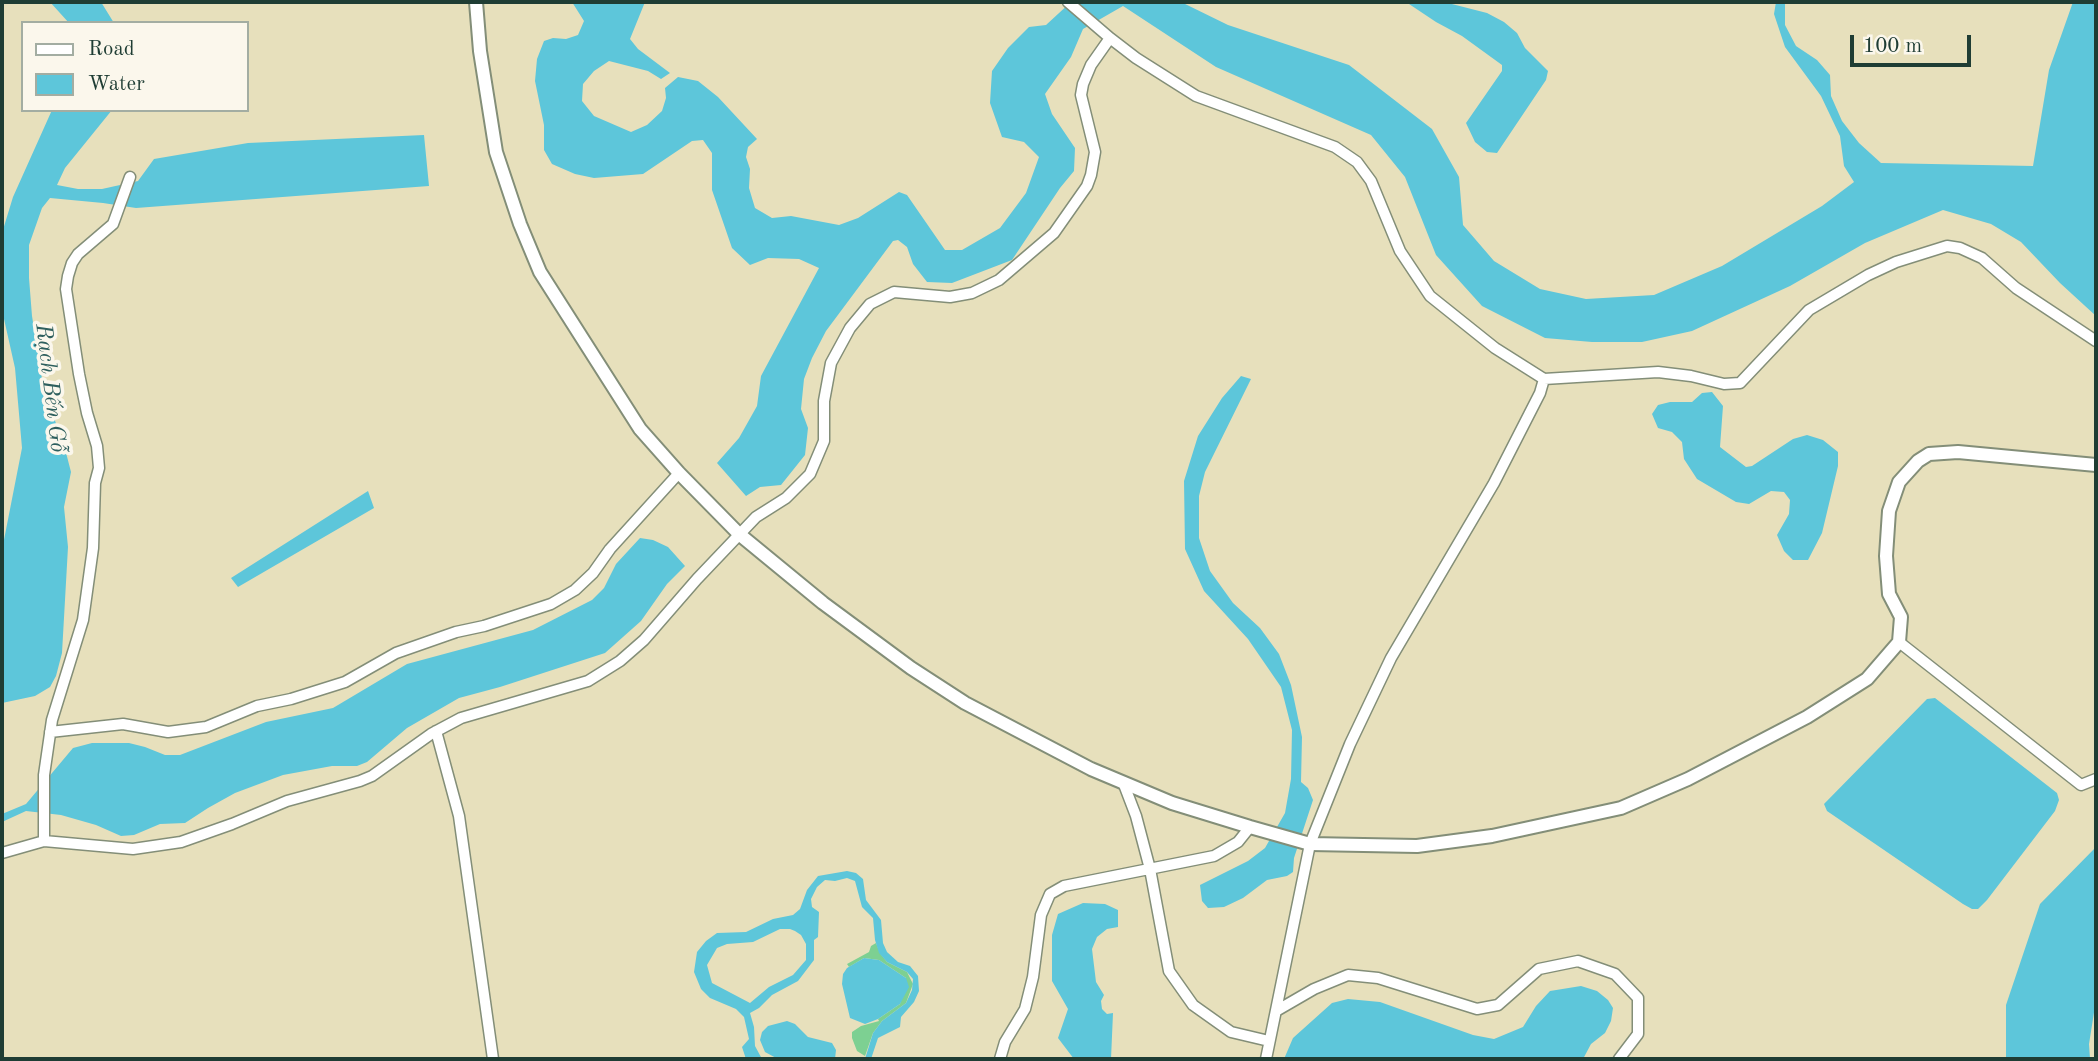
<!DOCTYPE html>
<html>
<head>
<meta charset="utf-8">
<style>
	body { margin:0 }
	#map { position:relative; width:2098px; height:1061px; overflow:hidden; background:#e7e0bc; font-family:"Old Standard TT",serif }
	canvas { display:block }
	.frame { position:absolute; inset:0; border:4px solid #1f3d34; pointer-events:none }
	.legend { position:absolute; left:21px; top:21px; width:228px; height:91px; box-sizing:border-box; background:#fbf7ec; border:2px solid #a3ada2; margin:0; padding:9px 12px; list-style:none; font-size:21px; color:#1f3d34 }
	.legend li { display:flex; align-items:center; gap:14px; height:35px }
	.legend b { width:35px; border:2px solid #a3ada2 }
	.scale { position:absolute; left:1850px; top:35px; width:121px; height:32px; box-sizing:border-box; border:4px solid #1f3d34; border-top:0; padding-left:9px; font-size:21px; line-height:24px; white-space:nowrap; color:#1f3d34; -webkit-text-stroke:5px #fbf7ec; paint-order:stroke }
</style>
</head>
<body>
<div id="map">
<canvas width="2098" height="1061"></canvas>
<div class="frame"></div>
<ul class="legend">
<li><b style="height:9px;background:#fff"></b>Road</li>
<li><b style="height:19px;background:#5dc6da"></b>Water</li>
</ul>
<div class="scale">100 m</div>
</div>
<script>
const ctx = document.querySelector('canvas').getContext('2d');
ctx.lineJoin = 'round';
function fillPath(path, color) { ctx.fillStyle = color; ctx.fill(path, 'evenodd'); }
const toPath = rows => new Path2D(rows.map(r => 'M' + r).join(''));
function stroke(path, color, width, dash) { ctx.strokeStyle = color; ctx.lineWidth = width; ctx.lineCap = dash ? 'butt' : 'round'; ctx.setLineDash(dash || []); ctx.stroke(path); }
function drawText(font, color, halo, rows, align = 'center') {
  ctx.font = font + ' "Old Standard TT",serif'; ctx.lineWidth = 7; ctx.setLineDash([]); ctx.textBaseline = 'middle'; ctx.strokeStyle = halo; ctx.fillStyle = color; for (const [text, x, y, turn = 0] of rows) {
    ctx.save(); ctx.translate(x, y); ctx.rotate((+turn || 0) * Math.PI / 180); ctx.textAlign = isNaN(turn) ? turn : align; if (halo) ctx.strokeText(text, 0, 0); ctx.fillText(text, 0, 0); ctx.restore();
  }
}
fillPath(toPath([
	[876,943,880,953,887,962,907,972,913,984,906,1003,882,1021,873,1033,865,1056,857,1051,852,1038,852,1032,861,1026,879,1021,878,1019,900,1004,906,978,879,960,864,958,849,967,847,964,869,952,871,946]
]), '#7dd092');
fillPath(toPath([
	[50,2,101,2,114,23,69,23],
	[572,2,645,2,630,39,638,49,670,73,661,79,648,71,609,61,594,71,583,84,582,101,594,116,631,132,647,125,662,111,666,98,665,88,678,77,698,81,718,97,757,139,748,147,746,157,750,169,749,188,755,208,772,218,791,216,839,225,858,218,899,192,907,195,945,250,962,250,1000,228,1026,193,1039,157,1024,142,1002,137,990,103,992,71,1008,48,1029,27,1046,25,1071,2,1181,2,1228,25,1349,65,1432,129,1459,177,1463,225,1494,261,1540,289,1586,299,1654,295,1722,266,1822,206,1854,182,1844,166,1840,136,1821,96,1785,47,1774,14,1776,2,1785,2,1785,25,1796,46,1817,60,1830,75,1831,96,1842,121,1859,143,1881,163,2033,166,2049,70,2073,2,2096,2,2096,316,2060,283,2021,242,1991,224,1943,210,1865,243,1790,286,1692,331,1642,342,1592,342,1545,338,1482,306,1436,255,1405,177,1371,135,1216,67,1123,6,1083,29,1071,57,1045,94,1052,114,1075,148,1074,171,1060,188,1012,260,952,283,927,282,913,264,907,247,898,240,893,241,826,331,812,358,804,379,801,409,808,428,805,455,781,485,760,487,746,496,717,463,739,438,757,406,761,376,819,268,799,259,768,258,750,265,732,248,712,190,712,153,703,140,692,141,643,174,594,178,575,174,552,164,544,150,544,125,535,81,537,59,544,41,553,38,566,39,578,35,584,21],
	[1406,2,1444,2,1487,13,1504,22,1517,33,1525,48,1548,71,1546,80,1497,153,1487,152,1475,142,1466,123,1502,71,1502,65,1462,36,1436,22],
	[52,110,112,110,65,168,57,185,78,189,102,189,138,181,154,159,248,143,424,135,429,186,136,208,103,203,50,198,42,208,29,245,29,278,32,316,44,391,64,445,71,472,64,507,68,547,62,653,56,676,50,687,35,696,2,703,2,550,22,448,15,368,2,310,2,233,13,197],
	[1241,376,1251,379,1205,472,1199,496,1199,538,1210,571,1233,603,1260,628,1279,654,1291,685,1302,737,1301,782,1308,788,1313,800,1294,858,1293,872,1287,876,1267,880,1243,898,1224,907,1208,908,1202,901,1200,885,1248,861,1265,848,1285,813,1291,779,1292,730,1281,687,1248,639,1204,591,1185,549,1184,481,1198,436,1222,398],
	[1712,392,1723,406,1720,447,1746,467,1752,466,1793,439,1807,435,1823,440,1838,452,1838,466,1822,533,1808,560,1793,560,1784,551,1777,535,1789,514,1790,500,1784,492,1771,491,1749,504,1736,502,1697,479,1684,459,1682,442,1672,432,1658,428,1652,414,1658,405,1670,402,1692,402,1702,393],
	[368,491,374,508,238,587,231,578],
	[640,538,653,540,668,547,685,566,667,584,641,621,605,653,500,687,459,698,407,728,367,762,357,766,332,766,283,775,235,793,208,808,185,823,160,824,134,835,121,836,96,825,61,815,26,811,2,822,2,814,26,804,73,748,92,743,129,743,145,747,165,755,180,755,266,722,333,708,407,664,533,630,592,600,604,588,616,564],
	[1935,698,2057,793,2059,800,2055,811,1987,900,1978,909,1972,909,1963,904,1827,811,1824,804,1927,699],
	[2096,847,2096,1000,2089,1044,2090,1059,2006,1059,2006,1005,2040,904],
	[847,871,856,873,863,879,866,900,881,920,883,943,887,952,898,962,910,966,918,976,919,991,914,1002,901,1017,900,1027,878,1038,871,1059,865,1059,873,1033,882,1021,906,1003,912,990,913,979,907,972,887,962,879,953,875,940,873,918,862,907,855,881,847,878,835,881,825,880,817,887,811,899,812,907,819,912,818,937,814,940,814,960,798,981,772,995,759,1008,750,1013,754,1027,755,1046,762,1059,746,1059,742,1047,749,1039,744,1017,736,1009,710,998,701,989,694,972,697,952,706,941,717,933,746,932,773,919,793,915,800,909,807,890,818,876],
	[780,929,790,929,795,931,801,935,806,944,806,960,793,975,769,987,750,1003,712,983,707,965,717,948,727,944,753,942],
	[1083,903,1105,904,1118,910,1118,927,1107,929,1097,937,1092,949,1096,982,1104,995,1101,1001,1102,1009,1107,1014,1113,1013,1111,1059,1074,1059,1058,1038,1068,1009,1052,981,1052,935,1058,914],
	[864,958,879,960,906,978,909,987,900,1004,878,1019,865,1024,850,1018,842,984,843,974,847,968],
	[1581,986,1597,991,1608,1000,1613,1008,1611,1021,1605,1033,1591,1044,1583,1059,1284,1059,1293,1038,1332,1003,1348,999,1380,1002,1473,1035,1494,1039,1523,1027,1536,1006,1550,991],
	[787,1021,795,1024,808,1037,832,1043,836,1050,835,1059,778,1059,765,1052,760,1040,762,1032,768,1026]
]), '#5dc6da');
const minor = toPath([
	[1068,2,1110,38],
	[1544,379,1658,372,1691,376,1724,384,1740,383,1809,310,1868,275,1896,262,1947,246,1960,248,1982,258,2016,288,2096,341],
	[1899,642,2081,785,2096,779],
	[436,731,459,816,493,1059],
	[50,732,123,724,168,732,206,727,257,706,291,699,345,682,396,653,456,632,484,626,551,604,575,590,593,573,610,549,679,473],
	[1123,782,1136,816,1150,869,1169,971,1193,1005,1231,1032,1269,1041],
	[44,841,44,775,52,720,83,620,93,548,95,483,99,468,97,446,87,413,79,374,66,289,68,276,72,263,78,254,113,224,130,177],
	[2,853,44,841,133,849,181,842,232,824,287,801,360,781,372,776,431,734,461,718,588,681,620,661,644,640,697,579,756,517,786,498,810,474,824,441,824,401,831,363,850,328,870,304,894,292,950,297,972,293,999,280,1054,233,1087,186,1091,175,1095,152,1081,95,1083,84,1091,65,1110,38,1136,58,1196,96,1335,147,1357,162,1371,181,1400,251,1430,296,1495,348,1544,379,1540,393,1494,483,1391,658,1350,744,1310,844,1266,1059],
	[1276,1011,1314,989,1348,975,1378,978,1477,1009,1498,1005,1539,969,1578,961,1615,974,1638,998,1638,1034,1619,1059],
	[1000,1059,1005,1042,1025,1009,1033,977,1041,915,1050,894,1064,886,1214,856,1238,842,1250,827]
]);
const tertiary = toPath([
	[476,2,480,51,496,152,520,224,540,272,640,429,679,473,739,534,823,603,911,668,965,703,1091,769,1172,803,1250,827,1310,844,1417,846,1492,836,1621,808,1688,779,1807,717,1867,679,1899,642,1901,617,1889,594,1886,556,1889,511,1899,482,1918,461,1929,454,1958,452,2096,465]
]);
stroke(minor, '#838e78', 13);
stroke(tertiary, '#838e78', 16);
stroke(minor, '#fff', 10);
stroke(tertiary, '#fff', 12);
drawText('italic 23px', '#2e5f5e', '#fbf7ec', [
	["Rạch Bến Gỗ",50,388,83]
]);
</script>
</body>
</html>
